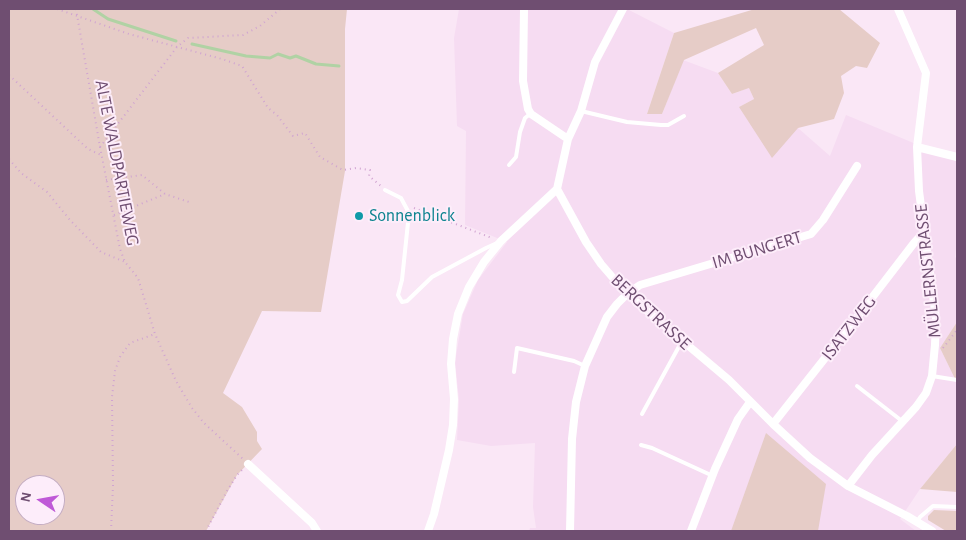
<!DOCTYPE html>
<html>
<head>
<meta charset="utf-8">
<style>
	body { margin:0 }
	#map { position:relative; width:966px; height:540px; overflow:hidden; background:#fae7f6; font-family:"Alegreya Sans",sans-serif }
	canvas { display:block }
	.frame { position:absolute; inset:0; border:10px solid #6f4e71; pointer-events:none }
	.north { position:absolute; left:15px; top:475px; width:50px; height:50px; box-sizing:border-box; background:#fdedfa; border:1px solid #c4adc3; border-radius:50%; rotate:282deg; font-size:14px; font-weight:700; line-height:20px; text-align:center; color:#6f4e71 }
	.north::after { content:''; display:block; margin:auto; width:18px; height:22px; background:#bf59d7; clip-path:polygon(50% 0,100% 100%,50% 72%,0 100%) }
</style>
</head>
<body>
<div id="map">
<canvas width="966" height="540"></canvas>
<div class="frame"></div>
<div class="north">N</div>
</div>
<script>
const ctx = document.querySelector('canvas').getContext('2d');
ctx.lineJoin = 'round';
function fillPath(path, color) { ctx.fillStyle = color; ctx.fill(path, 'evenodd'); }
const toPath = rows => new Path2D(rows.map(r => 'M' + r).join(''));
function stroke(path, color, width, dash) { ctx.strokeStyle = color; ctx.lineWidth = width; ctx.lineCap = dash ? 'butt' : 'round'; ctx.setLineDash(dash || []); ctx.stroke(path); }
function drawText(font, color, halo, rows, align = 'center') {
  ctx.font = font + ' "Alegreya Sans",sans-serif'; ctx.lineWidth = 4; ctx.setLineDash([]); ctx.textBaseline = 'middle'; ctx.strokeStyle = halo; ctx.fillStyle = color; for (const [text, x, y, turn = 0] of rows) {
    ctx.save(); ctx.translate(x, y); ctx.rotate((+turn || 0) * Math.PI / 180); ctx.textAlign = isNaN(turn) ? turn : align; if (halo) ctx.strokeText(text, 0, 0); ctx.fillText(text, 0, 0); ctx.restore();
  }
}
fillPath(toPath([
	[459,9,565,9,565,10,627,9,674,33,647,114,662,114,683,60,718,73,732,94,749,88,754,99,739,107,798,128,830,156,846,115,957,161,957,239,955,257,957,259,957,322,940,348,957,383,957,444,920,489,900,519,916,531,529,531,530,528,536,528,533,507,535,443,491,446,457,440,459,400,455,362,463,314,478,280,507,242,465,225,466,131,457,126,454,38]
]), '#f6dcf2');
fillPath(toPath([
	[9,9,347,9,345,29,345,171,321,312,262,311,223,393,242,407,257,432,257,441,262,449,237,475,206,531,9,531],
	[25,485,55,485,55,515,25,515],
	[755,9,839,9,880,43,867,68,856,66,841,76,844,93,834,119,798,128,772,158,739,107,754,99,749,88,732,94,718,73,764,45,756,28,684,60,662,114,647,114,674,33],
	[957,322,957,383,940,348],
	[766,433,826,484,818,531,731,531],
	[957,444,957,492,920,489],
	[934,510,957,511,957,531,946,531,928,520,928,516]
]), '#e6ccc7');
stroke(toPath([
	[93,9,108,19,176,41],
	[192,44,246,56,270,58,278,54,290,58,296,56,316,64,339,66]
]), '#b0d2a4', 3);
stroke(toPath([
	[57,9,129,34,222,59,242,66,268,108,277,115,293,136,305,133,320,157,343,170,356,168,370,170,369,176,381,186],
	[76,9,100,147,120,249,125,262,138,278,155,334,176,381,192,408,204,423,243,459],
	[9,75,88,149,101,155],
	[100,147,177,47,188,38,243,35,260,26,280,9],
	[9,159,21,173,47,192,70,220,101,252,125,262],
	[106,180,142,175,165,194,192,203],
	[414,208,492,238],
	[114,215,165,194],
	[943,348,957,330],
	[111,531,113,485,112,397,115,371,120,357,130,343,155,334],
	[206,531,227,491,237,475,243,469]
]), '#d0a4d1', 2, [1, 4]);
stroke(toPath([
	[581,111,627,122,661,125,668,125,684,116],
	[509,165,516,157,520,132,525,118,530,114],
	[385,190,401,198,409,213,402,280,398,295,402,302,407,301,432,277,486,248,497,243],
	[514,372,517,348,574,361,585,366],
	[932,376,957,380],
	[857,386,902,421],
	[642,414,682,341],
	[641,445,652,448,713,476],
	[917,522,920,517,933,506,957,507]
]), '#fff', 4);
stroke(toPath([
	[524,9,523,81,528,109,531,114,568,139],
	[623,9,595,62,581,111,568,139,557,189,586,242,601,264,627,294,729,380,773,424,810,458,848,486,907,516,932,531],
	[917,147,957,157],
	[773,424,848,329,914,243,925,231],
	[248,464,312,523,317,531],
	[848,486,872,455,916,407,926,393,932,376,935,345,936,318,919,191,917,147,926,73,898,9],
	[428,531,434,514,449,450,453,425,454,399,451,364,453,339,458,314,469,287,484,262,501,241,557,189],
	[570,531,572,439,576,402,585,366,607,317,617,304,627,294,640,285,811,234,823,220,857,166],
	[691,531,715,469,738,419,750,402]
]), '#fff', 8);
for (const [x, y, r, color] of [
	[359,216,5,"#0f9aa8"]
]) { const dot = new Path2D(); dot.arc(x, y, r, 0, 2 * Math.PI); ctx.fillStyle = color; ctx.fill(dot); stroke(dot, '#fdedfa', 2); }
drawText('18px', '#6f4e71', '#fdedfa', [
	["ALTE WALDPARTIEWEG",117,163,79],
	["IM BUNGERT",757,250,-17],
	["MÜLLERNSTRASSE",928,271,-96],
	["BERGSTRASSE",651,312,43],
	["ISATZWEG",849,328,-52]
]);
drawText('18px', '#0d838f', '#fdedfa', [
	["Sonnenblick",369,216]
], 'left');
</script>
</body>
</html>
